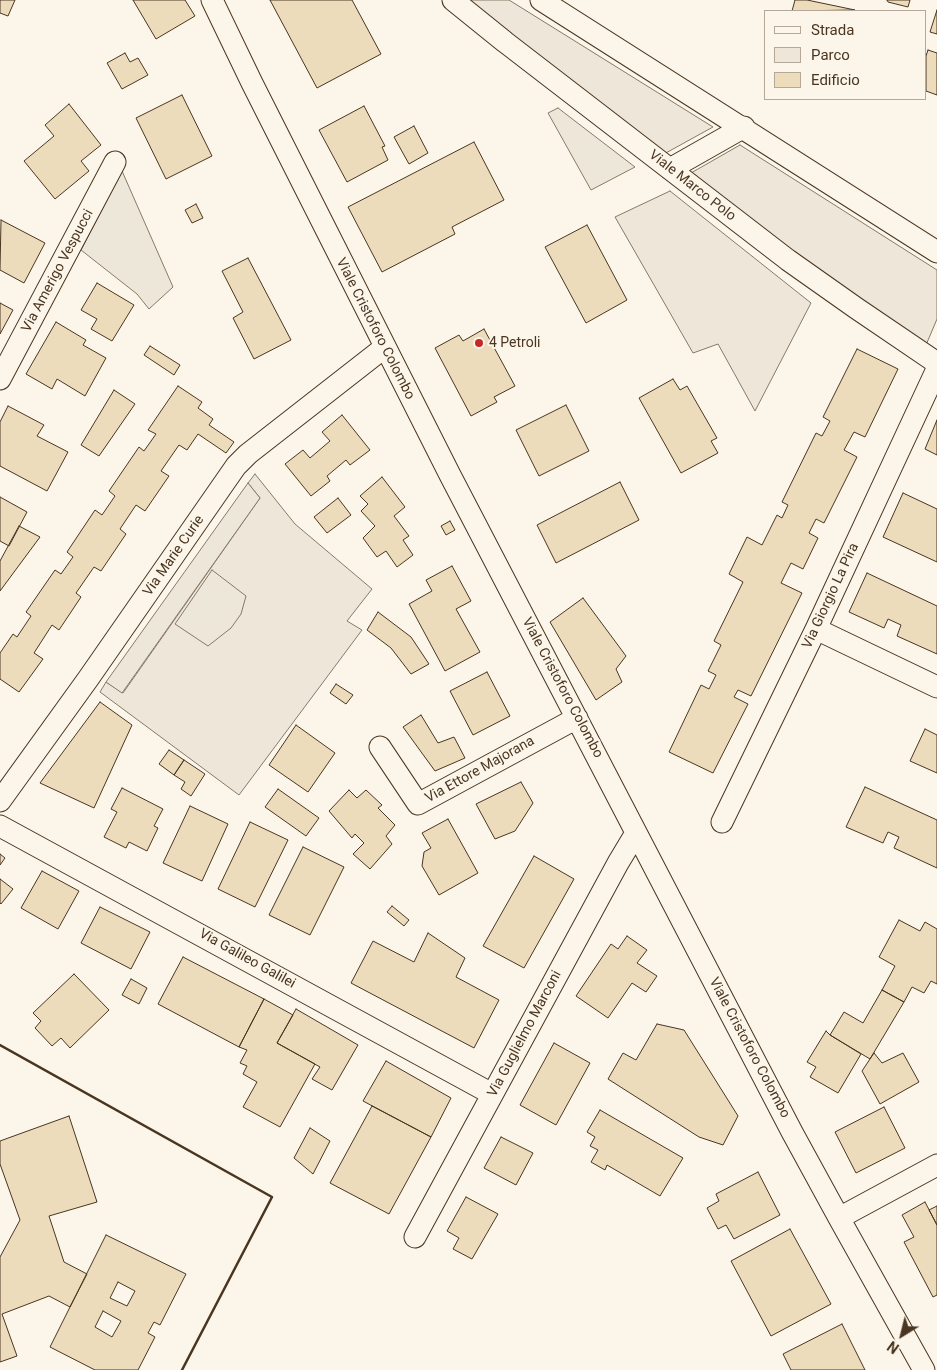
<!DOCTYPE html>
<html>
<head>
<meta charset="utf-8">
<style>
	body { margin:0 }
	#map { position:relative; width:937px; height:1370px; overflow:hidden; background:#fbf6e9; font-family:Roboto,sans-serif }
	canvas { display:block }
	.legend { position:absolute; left:764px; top:10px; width:162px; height:90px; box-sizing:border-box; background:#fbf6e9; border:1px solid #b4a999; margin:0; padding:6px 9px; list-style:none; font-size:15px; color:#4a3520 }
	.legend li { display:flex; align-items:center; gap:10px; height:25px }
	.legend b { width:25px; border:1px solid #b4a999 }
	.north { position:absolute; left:877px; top:1310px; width:50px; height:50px; -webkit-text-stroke:4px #fbf6e9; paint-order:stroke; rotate:216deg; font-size:14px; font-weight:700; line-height:20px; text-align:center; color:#4a3520 }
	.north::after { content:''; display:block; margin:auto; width:18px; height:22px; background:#4a3520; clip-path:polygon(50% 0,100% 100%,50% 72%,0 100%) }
</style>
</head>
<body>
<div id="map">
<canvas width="937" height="1370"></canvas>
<ul class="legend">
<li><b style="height:6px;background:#fbf6e9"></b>Strada</li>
<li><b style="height:14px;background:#ede6d9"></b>Parco</li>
<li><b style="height:14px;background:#ecdcbc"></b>Edificio</li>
</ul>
<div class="north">N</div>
</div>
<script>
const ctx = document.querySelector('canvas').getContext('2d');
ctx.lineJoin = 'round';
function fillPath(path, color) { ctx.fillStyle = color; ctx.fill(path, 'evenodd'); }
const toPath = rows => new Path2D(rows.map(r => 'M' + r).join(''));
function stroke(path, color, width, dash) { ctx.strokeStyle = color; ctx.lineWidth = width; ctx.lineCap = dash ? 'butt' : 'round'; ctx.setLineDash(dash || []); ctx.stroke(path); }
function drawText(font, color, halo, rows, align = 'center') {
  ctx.font = font + ' Roboto,sans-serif'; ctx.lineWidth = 4; ctx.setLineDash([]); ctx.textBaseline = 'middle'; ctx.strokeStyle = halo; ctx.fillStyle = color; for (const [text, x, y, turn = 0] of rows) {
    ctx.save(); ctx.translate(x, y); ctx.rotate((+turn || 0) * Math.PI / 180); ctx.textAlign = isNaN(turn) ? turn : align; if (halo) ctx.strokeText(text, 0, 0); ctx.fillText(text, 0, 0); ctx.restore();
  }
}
const green = toPath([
	[467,0,509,0,713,127,664,154,467,0],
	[740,145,937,270,937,319,926,345,830,281,691,173,740,145],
	[670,191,811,303,755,411,718,344,693,353,615,217,670,191],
	[255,474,295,524,372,589,347,621,362,630,239,795,100,692,106,682,123,693,260,498,248,483,255,474]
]);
fillPath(green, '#ede6d9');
stroke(green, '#887966', 1);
const parking = toPath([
	[558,108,635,167,591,190,548,113,558,108],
	[122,171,173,287,149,309,137,294,81,250,122,171],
	[248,483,260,498,122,693,106,682,248,483],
	[212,570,246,596,241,614,231,628,208,646,175,624,212,570]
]);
fillPath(parking, '#ede7d9');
stroke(parking, '#887966', 1);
const building = toPath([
	[0,0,15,0,8,16,0,13,0,0],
	[133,0,185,0,195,16,156,39,133,0],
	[270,0,352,0,381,54,317,88,270,0],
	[795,0,807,0,855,10,792,11,795,0],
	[887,0,910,0,908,7,888,2,887,0],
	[937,10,937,34,930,32,937,10],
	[928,50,937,53,937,95,926,91,926,56,928,50],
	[125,53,130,62,138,58,148,75,122,89,107,63,125,53],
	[182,95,212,156,166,179,136,118,182,95],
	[69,104,101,145,81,161,89,171,55,199,24,161,54,136,45,125,69,104],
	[364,106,385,146,382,147,388,160,347,182,319,130,364,106],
	[414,126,428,153,409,164,394,137,414,126],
	[474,142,504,200,452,227,455,234,382,272,348,207,474,142],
	[196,204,203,218,192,223,185,210,196,204],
	[1,220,45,243,24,283,0,270,1,220],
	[587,225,627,300,586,323,545,247,587,225],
	[248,258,291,340,254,359,233,318,243,312,222,271,248,258],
	[97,283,134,305,112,341,91,329,97,319,81,310,97,283],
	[0,303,13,310,0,334,0,303],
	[56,322,86,340,83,345,106,358,85,396,57,379,52,389,26,374,56,322],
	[484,329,515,386,494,397,497,402,471,416,435,348,459,335,463,341,484,329],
	[150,346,180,365,174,375,144,355,150,346],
	[857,349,898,369,865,437,854,432,844,450,857,457,824,523,816,519,809,533,818,538,803,569,791,563,781,583,802,593,751,696,738,690,734,697,748,704,713,773,669,752,701,685,709,689,716,675,708,671,721,645,714,641,743,582,729,574,747,537,762,545,777,515,782,518,788,505,782,502,816,433,822,436,830,421,823,417,857,349],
	[673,379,680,390,687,386,717,438,711,441,718,453,681,473,639,398,673,379],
	[178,386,202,402,198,408,213,419,209,425,234,442,226,453,198,434,187,450,179,445,161,471,169,476,145,511,136,505,120,529,126,534,101,571,94,567,76,593,81,597,59,630,52,625,34,653,43,659,19,692,0,679,0,653,13,634,17,637,31,616,26,612,55,570,61,574,73,557,67,552,95,510,102,515,115,496,109,491,139,447,144,451,156,434,148,430,178,386],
	[114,390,135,404,99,456,81,445,114,390],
	[566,405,589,451,539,476,516,430,566,405],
	[8,406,44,425,37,436,68,452,47,491,0,466,0,422,8,406],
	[342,415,370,450,350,465,346,460,327,476,330,481,311,496,285,464,303,450,310,458,330,441,322,432,342,415],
	[937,420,937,455,925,449,937,420],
	[382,477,405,507,394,516,409,536,403,540,413,555,397,567,386,551,377,557,363,538,375,526,361,511,368,504,360,496,382,477],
	[620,482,639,520,556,563,537,525,620,482],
	[903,493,937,509,937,562,883,537,903,493],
	[0,497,27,512,9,546,0,541,0,497],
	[338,498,351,515,327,533,314,517,338,498],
	[450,521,455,530,446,535,441,526,450,521],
	[19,526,40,537,0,591,0,561,19,526],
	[452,566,471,601,456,609,480,652,445,671,409,604,432,591,426,580,452,566],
	[867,573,937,606,937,654,897,636,901,625,888,619,884,628,849,612,867,573],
	[583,598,626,656,616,669,622,682,596,700,550,622,583,598],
	[378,612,411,637,429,664,411,674,391,648,367,630,378,612],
	[487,672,510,716,473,735,450,691,487,672],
	[336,684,353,695,346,704,330,693,336,684],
	[100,702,132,725,94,808,40,783,100,702],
	[421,715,438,743,454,737,465,758,435,771,403,727,421,715],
	[296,725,335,753,308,792,269,765,296,725],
	[925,729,937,735,937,773,910,761,925,729],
	[169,750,184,760,174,775,159,764,169,750],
	[184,760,205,774,191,796,181,789,185,782,174,775,184,760],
	[521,782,533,803,515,831,495,839,476,804,521,782],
	[865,787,937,820,937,868,894,848,899,837,888,832,883,843,846,827,865,787],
	[122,788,163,809,154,826,158,828,147,851,129,842,126,848,104,837,117,812,111,809,122,788],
	[278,789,319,818,306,836,265,807,278,789],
	[349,790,357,798,366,790,382,805,378,808,395,825,386,836,392,844,370,869,353,854,364,843,355,834,352,838,329,811,349,790],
	[190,806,228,824,202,881,163,863,190,806],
	[448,819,478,873,439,895,422,866,424,852,431,848,422,833,448,819],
	[250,822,288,840,255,907,218,889,250,822],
	[303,847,344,867,310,935,269,915,303,847],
	[0,854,5,858,0,865,0,854],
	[534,856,574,879,524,968,483,946,534,856],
	[42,871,79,891,58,929,21,908,42,871],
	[0,879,13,889,1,904,0,903,0,879],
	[392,906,409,920,404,926,387,912,392,906],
	[100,907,150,932,131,969,81,943,100,907],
	[899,920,920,931,925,922,937,929,937,984,931,981,924,993,912,987,904,1002,882,990,895,966,879,957,899,920],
	[428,933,465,958,456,977,499,1000,474,1048,351,983,373,941,414,962,428,933],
	[627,936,647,950,637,963,657,976,646,992,632,983,608,1018,576,996,611,944,618,949,627,936],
	[183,957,264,999,239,1047,158,1004,183,957],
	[74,974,109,1010,70,1048,61,1038,52,1046,35,1028,41,1021,33,1013,74,974],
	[131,979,147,988,139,1004,122,995,131,979],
	[882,990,904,1002,870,1059,830,1035,844,1012,863,1023,882,990],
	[264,999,293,1015,277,1043,315,1064,280,1127,243,1107,257,1082,243,1074,247,1066,240,1063,247,1050,239,1047,264,999],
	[296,1009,358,1045,332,1090,312,1079,320,1067,277,1043,296,1009],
	[657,1024,684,1030,738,1116,723,1145,699,1137,608,1079,623,1053,636,1060,657,1024],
	[826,1031,830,1035,861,1054,838,1093,810,1077,816,1067,807,1062,826,1031],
	[554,1043,590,1063,556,1125,520,1105,554,1043],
	[874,1053,882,1063,903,1053,919,1082,880,1104,862,1071,874,1053],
	[386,1061,451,1098,431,1137,363,1101,386,1061],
	[372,1106,431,1137,389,1214,330,1183,372,1106],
	[884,1107,905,1148,856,1173,835,1132,884,1107],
	[600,1110,683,1158,660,1196,607,1165,605,1170,591,1162,598,1150,590,1146,595,1137,587,1132,600,1110],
	[69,1116,97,1202,49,1216,64,1262,87,1274,70,1307,49,1296,2,1314,17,1356,0,1362,0,1257,20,1220,0,1164,0,1141,69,1116],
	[310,1128,330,1141,313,1174,294,1158,310,1128],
	[501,1137,533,1153,516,1185,484,1168,501,1137],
	[758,1172,780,1215,734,1239,726,1225,718,1229,707,1208,719,1201,716,1194,758,1172],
	[466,1197,498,1214,472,1259,453,1249,459,1238,447,1231,466,1197],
	[925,1202,937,1225,937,1295,933,1297,904,1242,914,1237,902,1215,925,1202],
	[937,1206,937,1225,929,1210,937,1206],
	[790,1229,831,1304,771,1336,731,1261,790,1229],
	[106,1235,186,1274,160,1325,154,1322,148,1333,155,1337,138,1370,95,1370,50,1347,106,1235],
	[118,1282,135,1291,127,1306,110,1298,118,1282],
	[103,1311,121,1321,112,1337,95,1327,103,1311],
	[842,1324,865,1370,791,1370,783,1354,842,1324]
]);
fillPath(building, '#ecdcbc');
stroke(building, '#4a3520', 1);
const street = toPath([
	[212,0,252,83,450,475,792,1132,839,1218,924,1370],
	[453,0,505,42,788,260,856,308,937,363],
	[541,0,937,252],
	[670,169,744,127],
	[0,379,115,162],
	[816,629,937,687],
	[380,747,418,804,577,718],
	[0,801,88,679,236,466,248,454,385,347],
	[722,822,816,629,937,369],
	[0,826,492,1094],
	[839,1218,937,1165],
	[415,1237,618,863,636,833]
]);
stroke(street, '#4a3520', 23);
stroke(street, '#fbf6e9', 21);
stroke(toPath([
	[0,1045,272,1197,182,1370]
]), '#4a3520', 2.5);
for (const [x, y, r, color] of [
	[479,343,5,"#c62828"]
]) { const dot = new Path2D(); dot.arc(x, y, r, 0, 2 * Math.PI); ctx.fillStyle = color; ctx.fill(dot); stroke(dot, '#fbf6e9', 2); }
drawText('14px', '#4a3520', '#fbf6e9', [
	["Viale Marco Polo",692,186,38],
	["Via Amerigo Vespucci",58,271,-62],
	["Viale Cristoforo Colombo",375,329,63],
	["Via Marie Curie",174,556,-55],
	["Via Giorgio La Pira",831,596,-65],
	["Viale Cristoforo Colombo",562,688,62],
	["Via Ettore Majorana",480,770,-29],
	["Via Galileo Galilei",247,959,29],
	["Via Guglielmo Marconi",525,1034,-62],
	["Viale Cristoforo Colombo",749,1048,62]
]);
drawText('14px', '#4a3520', '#fbf6e9', [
	["4 Petroli",489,343]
], 'left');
</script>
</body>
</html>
